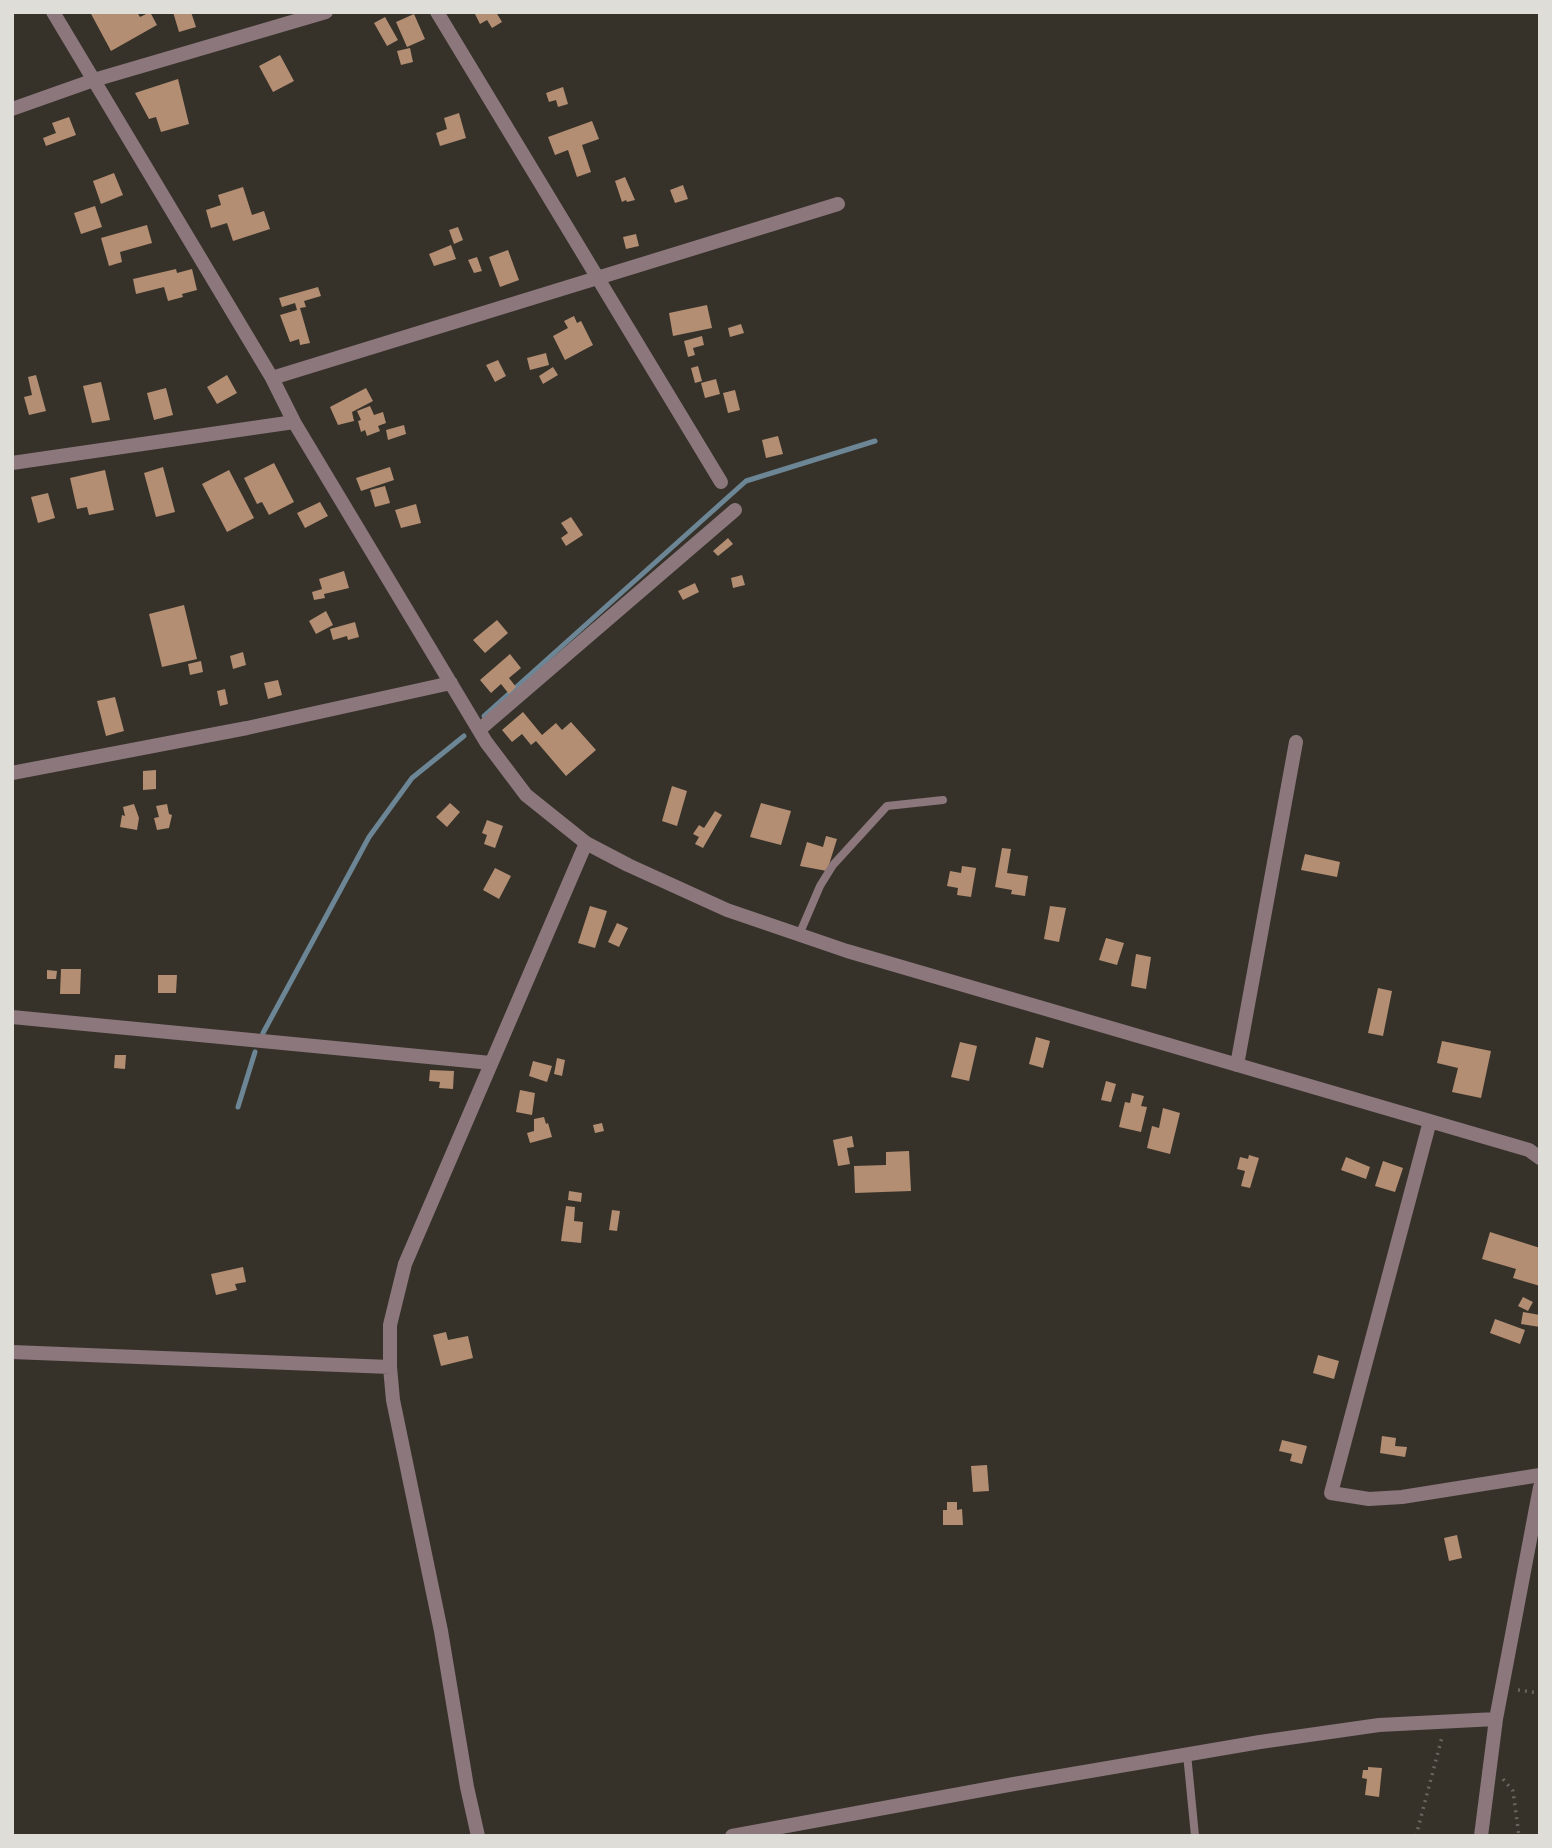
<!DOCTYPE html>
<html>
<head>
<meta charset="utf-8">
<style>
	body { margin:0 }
	#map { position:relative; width:1552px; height:1848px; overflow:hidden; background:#36322a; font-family:"IBM Plex Sans",sans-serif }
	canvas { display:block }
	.frame { position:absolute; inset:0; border:14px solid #dfddd7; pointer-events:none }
</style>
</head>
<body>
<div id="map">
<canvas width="1552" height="1848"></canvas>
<div class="frame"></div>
</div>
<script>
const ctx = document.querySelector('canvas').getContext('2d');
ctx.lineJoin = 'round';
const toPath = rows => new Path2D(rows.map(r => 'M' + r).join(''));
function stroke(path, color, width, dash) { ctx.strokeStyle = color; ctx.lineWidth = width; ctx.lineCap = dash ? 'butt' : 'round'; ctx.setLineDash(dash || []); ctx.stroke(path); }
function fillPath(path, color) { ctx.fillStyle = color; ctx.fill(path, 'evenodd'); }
stroke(toPath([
	[484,716,746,481,875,441],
	[263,1033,369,837,412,778,464,736],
	[238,1107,255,1052]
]), '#6c8696', 5);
fillPath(toPath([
	[90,12,137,12,140,17,150,12,157,25,111,51],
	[173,12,191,12,196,27,179,32],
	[474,12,496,12,502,22,492,28,487,20,480,24],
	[414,14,425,39,407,47,396,22],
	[385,17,398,40,387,46,374,23],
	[410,48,413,62,401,65,397,51],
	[280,55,294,81,273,92,259,66],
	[178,79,189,124,161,132,156,117,149,119,135,93],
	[563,87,568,104,558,107,556,100,549,102,546,93],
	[459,113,466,138,440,146,436,133,447,129,444,118],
	[69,117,76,135,46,146,43,138,56,133,52,123],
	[592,121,599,139,582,145,591,172,577,177,568,150,555,155,548,137],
	[114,173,123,195,101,204,93,181],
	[625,177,635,200,627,202,626,200,622,202,615,181],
	[683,185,688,199,675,203,670,190],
	[243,187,252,215,264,211,270,229,233,241,227,223,211,228,206,210,221,205,218,195],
	[95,206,102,227,81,234,74,213],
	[147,225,152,243,120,252,122,262,109,266,101,238],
	[458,227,463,240,454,244,449,230],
	[636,234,639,246,626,249,623,237],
	[451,245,456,259,434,266,429,254],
	[508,250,519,280,500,287,489,257],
	[477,257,482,271,474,273,468,260],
	[176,269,177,273,192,269,197,290,182,294,183,297,168,301,164,287,136,294,133,279],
	[318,287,321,296,304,301,306,307,300,308,310,343,300,345,299,339,290,342,280,315,297,310,295,303,282,307,279,298],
	[707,305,712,328,673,336,669,313],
	[574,316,577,323,581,321,593,345,565,360,553,336,568,328,564,321],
	[741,324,744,333,730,337,728,328],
	[702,336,704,345,693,348,695,355,688,357,684,341],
	[546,353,549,365,530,370,527,358],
	[498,360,506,376,495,382,486,365],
	[698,366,702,381,695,383,691,368],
	[553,367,558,375,543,384,539,376],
	[36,375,46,411,29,415,24,397,32,395,28,377],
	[227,375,237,393,217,404,207,387],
	[716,379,720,394,705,398,701,383],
	[101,382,110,420,92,423,83,386],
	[166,388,173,415,154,420,147,393],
	[366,388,373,401,352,412,354,421,338,425,330,407],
	[735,390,740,410,728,413,723,393],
	[370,406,374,415,383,412,386,423,378,426,380,431,367,436,365,430,361,432,358,421,361,420,357,411],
	[404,425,406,434,388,440,386,430],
	[778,436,783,454,766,458,762,440],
	[274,463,294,502,269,515,262,502,257,504,244,478],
	[163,467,175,512,156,517,144,473],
	[390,467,394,480,361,491,356,478],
	[105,470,114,510,89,515,87,507,77,509,70,478],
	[229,470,254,518,227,532,202,484],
	[385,486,390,503,375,507,370,490],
	[48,493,55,518,38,523,31,497],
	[320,502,328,516,305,528,297,513],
	[416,504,421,523,401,528,395,510],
	[571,517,583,535,566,546,561,538,568,533,561,523],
	[728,538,733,544,718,556,713,551],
	[344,571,349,588,324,594,325,598,314,600,312,592,322,589,319,579],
	[742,575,745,585,733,588,731,578],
	[695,583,699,592,683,600,678,591],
	[184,605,197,659,162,667,149,614],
	[326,611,333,625,316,634,309,621],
	[497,620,508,633,485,653,473,640],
	[355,622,359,637,348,640,347,636,333,640,330,629],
	[243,652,246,665,233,669,230,656],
	[510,654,521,668,509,678,516,687,509,694,501,684,491,693,480,680],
	[201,661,203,672,190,675,188,664],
	[278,680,282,695,268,699,264,683],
	[225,689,228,704,220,706,217,691],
	[115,697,124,731,106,736,97,701],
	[523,712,542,735,556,723,562,730,571,722,596,750,566,776,536,741,531,745,522,734,512,742,502,730],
	[156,770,156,789,143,790,143,771],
	[672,786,687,791,677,826,662,821],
	[450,803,460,812,447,827,436,817],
	[761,803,791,811,781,845,750,837],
	[134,804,139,818,137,830,120,827,122,815,125,816,123,807],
	[167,804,169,814,172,815,169,828,157,830,154,818,159,817,156,806],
	[715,811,722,815,703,848,695,844,699,837,693,834,699,825,704,828],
	[487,820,503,826,495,848,484,844,487,835,482,833],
	[826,836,837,839,827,871,800,866,807,842,823,847],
	[1002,848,1011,849,1007,873,1028,876,1025,896,1011,894,1012,890,995,887],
	[1305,854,1340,862,1337,877,1301,870],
	[962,866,976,868,971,897,957,895,958,888,947,886,950,871,961,873],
	[495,868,511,876,499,899,483,890],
	[590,906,607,911,595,948,578,943],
	[1050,906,1066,908,1059,942,1044,939],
	[617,923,628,928,619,947,608,942],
	[1106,938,1124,943,1117,965,1099,960],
	[1136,954,1151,957,1146,989,1131,986],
	[61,969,81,969,80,994,60,994],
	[47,970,57,971,56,979,47,979],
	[158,975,177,975,176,993,158,993],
	[1378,988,1392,991,1383,1036,1368,1033],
	[1036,1037,1050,1041,1043,1068,1029,1064],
	[1442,1041,1491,1051,1481,1098,1452,1092,1458,1068,1437,1063],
	[960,1042,977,1046,969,1081,951,1077],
	[115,1055,126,1055,125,1069,114,1068],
	[557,1058,565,1060,562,1076,554,1074],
	[533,1061,552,1066,547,1082,529,1076],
	[430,1070,454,1071,453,1089,439,1088,440,1082,429,1081],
	[1106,1081,1116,1084,1111,1102,1101,1100],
	[520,1090,535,1093,532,1115,516,1112],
	[1132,1093,1144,1096,1141,1106,1147,1107,1141,1132,1119,1127,1125,1102,1130,1103],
	[1163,1108,1180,1113,1170,1154,1147,1148,1152,1126,1159,1128],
	[544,1117,546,1124,548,1123,552,1137,530,1143,527,1133,534,1131,534,1119],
	[602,1123,604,1131,595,1133,593,1125],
	[852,1136,854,1147,847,1148,850,1164,838,1166,833,1140],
	[909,1151,911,1191,855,1193,854,1166,886,1165,886,1152],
	[1249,1155,1259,1158,1250,1188,1241,1186,1245,1171,1237,1169,1240,1157,1248,1159],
	[1346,1157,1370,1167,1366,1179,1341,1170],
	[1383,1161,1403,1168,1395,1192,1375,1186],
	[569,1191,582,1193,581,1202,568,1200],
	[566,1206,575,1207,574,1221,583,1222,581,1243,561,1241],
	[612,1210,620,1211,617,1231,609,1230],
	[1490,1232,1540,1248,1540,1286,1513,1278,1516,1269,1482,1259],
	[243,1267,246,1282,235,1284,237,1290,216,1295,211,1274],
	[1523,1297,1533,1302,1528,1311,1518,1306],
	[1523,1312,1540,1315,1540,1327,1521,1324],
	[1495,1319,1525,1330,1520,1344,1490,1333],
	[446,1332,448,1340,468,1336,473,1358,441,1366,433,1335],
	[1318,1355,1339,1361,1334,1379,1313,1373],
	[1382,1436,1396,1438,1395,1446,1407,1447,1405,1457,1380,1453],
	[1282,1440,1307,1446,1302,1464,1290,1461,1292,1454,1279,1451],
	[987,1465,989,1491,973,1492,971,1466],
	[947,1502,957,1502,957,1510,962,1509,963,1525,943,1525,943,1510,947,1510],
	[1457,1535,1462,1558,1449,1561,1444,1538],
	[1368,1767,1382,1768,1379,1797,1365,1795,1367,1779,1362,1778,1363,1770,1368,1770]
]), '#b38e72');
stroke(toPath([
	[1518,1690,1540,1693],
	[1503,1779,1513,1791,1519,1836],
	[1416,1836,1442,1737]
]), '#69655e', 3.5, [2, 5]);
stroke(toPath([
	[799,935,820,886,833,865,887,806,943,800],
	[1187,1754,1195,1836]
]), '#8c777c', 8);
stroke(toPath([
	[53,12,272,378,294,422,486,742,526,795,586,843,628,865,727,910,847,951,1529,1150,1540,1158],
	[437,12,721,482],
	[12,109,94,80,326,12],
	[272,378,838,204],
	[12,463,294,422],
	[479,730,735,510],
	[12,773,247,728,451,683],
	[12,1017,491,1063],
	[1237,1065,1296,742],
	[1430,1121,1331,1493,1369,1499,1402,1497,1540,1475],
	[12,1352,390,1367],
	[478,1836,467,1787,441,1631,393,1400,390,1367,390,1325,405,1264,586,843],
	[732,1836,1014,1784,1260,1742,1379,1725,1496,1719],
	[1481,1836,1496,1719,1540,1487]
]), '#8c777c', 14);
</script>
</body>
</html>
